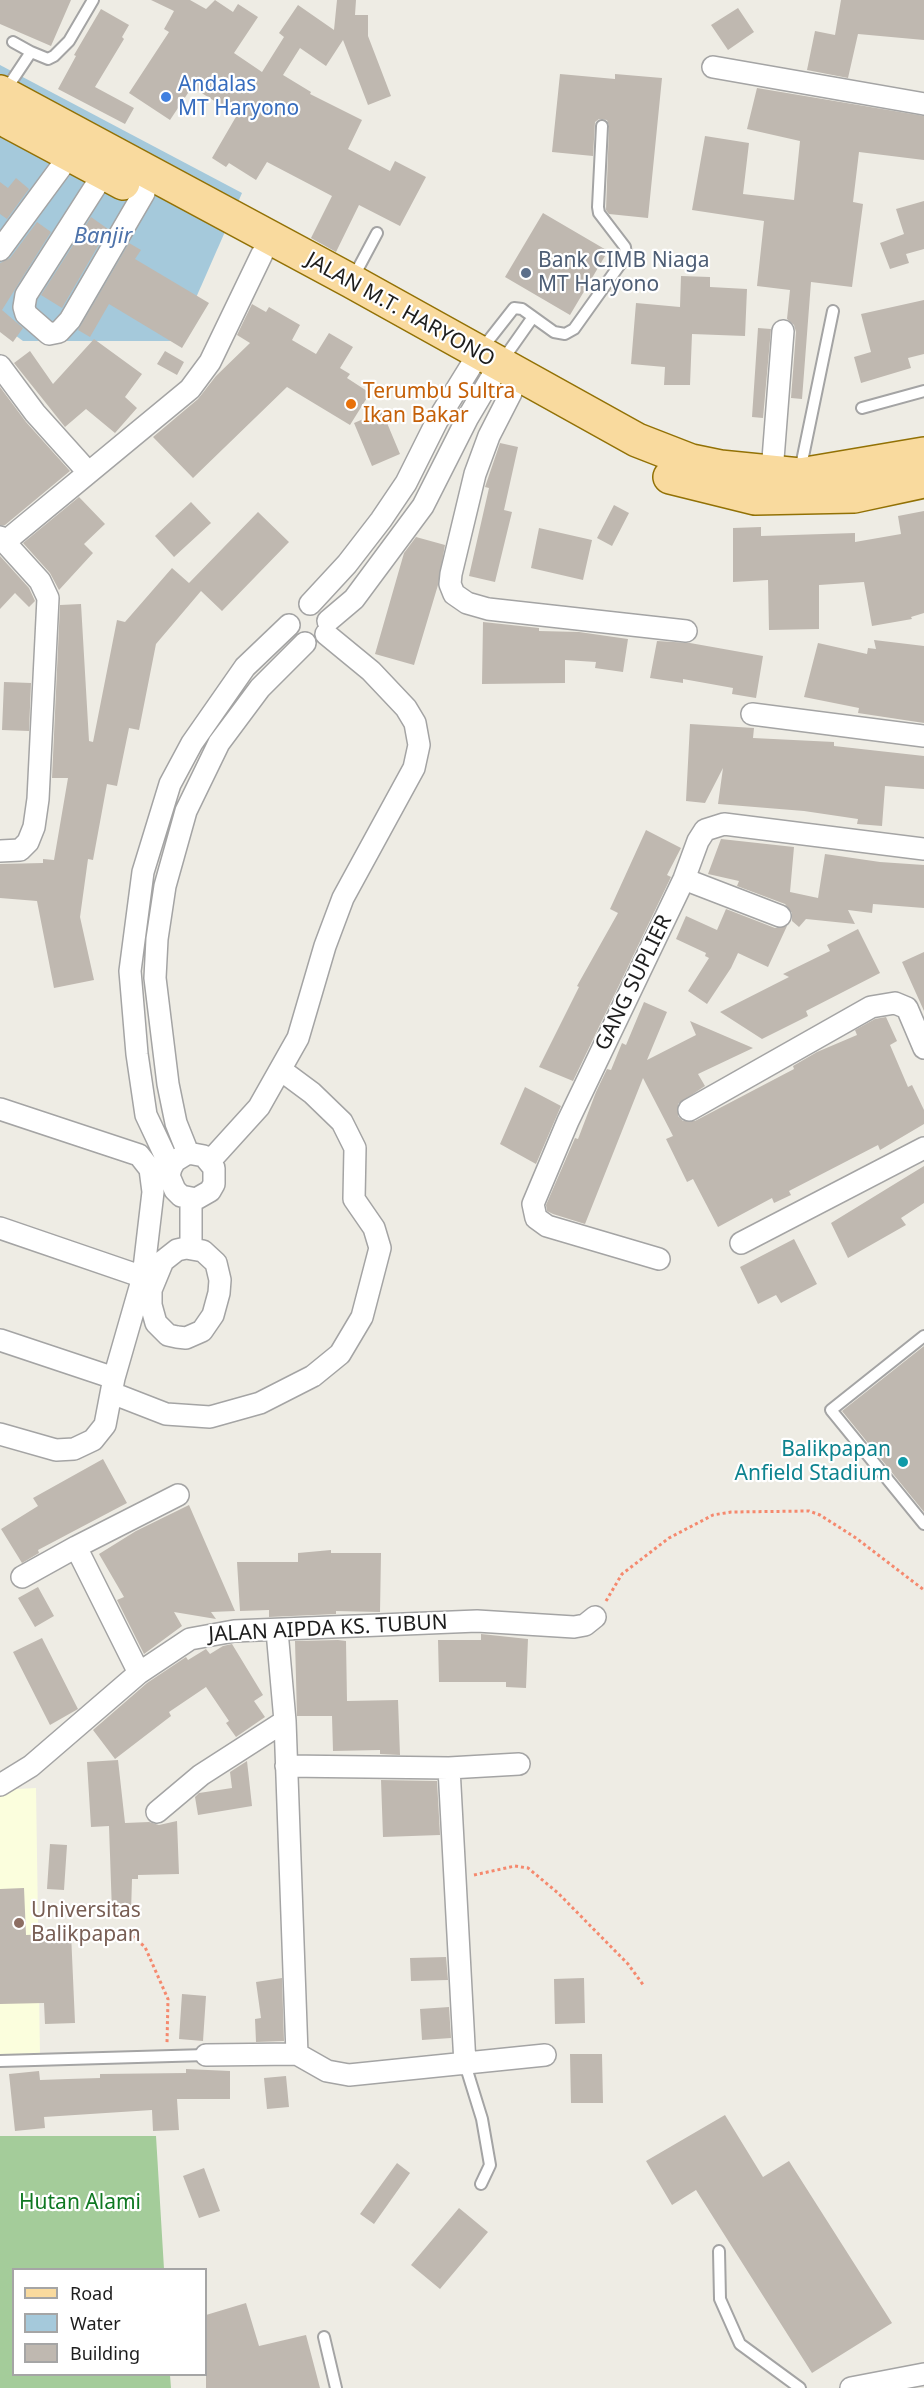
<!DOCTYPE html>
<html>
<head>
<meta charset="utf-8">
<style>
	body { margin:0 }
	#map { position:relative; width:924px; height:2388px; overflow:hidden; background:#eeece4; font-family:"Noto Sans",sans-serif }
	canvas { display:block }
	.legend { position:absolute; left:12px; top:2268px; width:195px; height:108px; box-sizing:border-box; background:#fff; border:2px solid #a5a5a5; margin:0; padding:8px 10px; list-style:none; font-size:18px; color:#1d1d1d }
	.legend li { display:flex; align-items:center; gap:12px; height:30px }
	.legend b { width:30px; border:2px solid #a5a5a5 }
</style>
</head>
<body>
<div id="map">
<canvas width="924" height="2388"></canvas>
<ul class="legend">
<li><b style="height:8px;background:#f9da9e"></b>Road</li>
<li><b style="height:16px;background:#a5c9db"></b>Water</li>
<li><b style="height:16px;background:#bfb8b0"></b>Building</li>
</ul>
</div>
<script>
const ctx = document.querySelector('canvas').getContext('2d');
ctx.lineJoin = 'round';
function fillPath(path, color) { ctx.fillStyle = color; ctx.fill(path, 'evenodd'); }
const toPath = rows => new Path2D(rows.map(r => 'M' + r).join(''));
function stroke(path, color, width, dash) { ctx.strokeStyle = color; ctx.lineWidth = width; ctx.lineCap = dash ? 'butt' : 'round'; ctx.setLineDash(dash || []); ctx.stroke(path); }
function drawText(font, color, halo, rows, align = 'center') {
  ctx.font = font + ' "Noto Sans",sans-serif'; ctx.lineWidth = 4.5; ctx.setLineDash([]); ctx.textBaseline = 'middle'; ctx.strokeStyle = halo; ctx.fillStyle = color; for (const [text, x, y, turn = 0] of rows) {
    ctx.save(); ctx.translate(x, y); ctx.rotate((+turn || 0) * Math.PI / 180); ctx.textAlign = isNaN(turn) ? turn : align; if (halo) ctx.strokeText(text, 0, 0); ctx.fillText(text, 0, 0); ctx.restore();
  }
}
fillPath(toPath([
	[36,1788,40,2056,0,2057,0,1790]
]), '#fbfedd');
fillPath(toPath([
	[0,2136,156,2136,164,2269,14,2270,14,2374,170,2375,171,2388,0,2388]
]), '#a4cc9a');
fillPath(toPath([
	[0,65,242,193,177,341,23,341,0,324]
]), '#a5c9db');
fillPath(toPath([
	[0,0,71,0,51,46,0,24],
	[151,0,190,0,206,9,215,0,233,12,238,4,258,17,234,53,262,72,284,37,279,33,298,5,334,30,337,0,356,0,355,15,368,15,368,36,391,96,368,105,343,40,326,66,300,48,283,75,311,92,310,94,362,120,348,149,390,171,395,161,426,177,400,226,359,205,336,252,311,238,332,196,267,162,256,180,229,163,226,167,212,158,237,115,192,87,170,120,129,93,169,32,164,29,174,11],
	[841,0,924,0,924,40,858,34,848,78,807,70,815,31,835,35],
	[738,8,754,32,728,50,711,25],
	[101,9,129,25,122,37,124,39,95,87,134,108,125,124,58,89,76,56,74,55],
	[560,74,615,79,615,74,662,78,648,218,609,214,606,210,609,126,607,120,599,119,595,122,593,156,552,152],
	[757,88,924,116,924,160,859,152,853,202,863,204,852,287,811,282,802,399,791,398,796,332,794,325,787,319,790,290,757,286,764,221,692,210,705,136,749,143,743,194,794,200,800,141,747,129],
	[16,178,29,189,7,219,0,214,0,182,8,188],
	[924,201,924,249,906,254,909,263,890,269,880,243,904,234,896,209],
	[543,213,608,251,570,315,505,277],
	[91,217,108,229,62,308,41,295],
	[37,222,51,232,2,310,23,328,13,342,0,332,0,263,10,258],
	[129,243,141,250,135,259,209,303,182,348,109,304,90,337,78,330],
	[681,276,710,277,710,287,747,289,745,336,692,334,690,385,664,385,665,367,631,364,636,303,680,307],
	[924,300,924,354,908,358,911,368,861,383,854,357,871,352,861,314],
	[252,304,266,312,269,307,300,325,292,340,316,354,329,333,353,347,340,368,350,374,347,378,370,393,350,425,287,387,193,478,153,437,198,399,216,376,250,343,237,335],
	[758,328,771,329,763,418,752,417],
	[94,339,142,374,125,397,137,408,115,433,86,409,65,427,14,363,30,351,53,384],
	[165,351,184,362,177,375,157,364],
	[0,387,26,422,70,471,5,525,0,525],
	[382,411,400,454,372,466,354,423],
	[500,443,518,447,504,510,512,512,495,582,469,576,489,488,485,487],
	[79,497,105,524,84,544,93,553,59,590,50,573,23,543],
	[191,502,211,523,174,557,155,536],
	[614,505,629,513,612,546,597,538],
	[924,511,924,613,911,617,912,619,872,626,864,582,819,585,819,629,769,630,768,580,733,582,733,528,761,527,761,536,855,533,855,542,901,534,898,516],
	[258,512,289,542,222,611,201,591,156,644,139,730,129,728,117,786,107,784,93,860,88,859,80,917,94,980,54,988,37,901,0,898,0,864,43,863,43,859,54,860,68,778,52,778,60,605,81,604,89,741,93,742,117,620,125,622,172,568,189,583],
	[539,528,592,540,583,580,531,568],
	[416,537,445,545,438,585,414,665,375,654,404,553],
	[0,556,29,588,35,601,29,607,15,593,0,609],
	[483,622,539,628,539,631,579,632,628,639,623,672,595,668,596,662,565,660,565,683,482,684],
	[874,640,924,646,924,723,858,713,859,708,804,697,818,643,867,654,868,648,876,649],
	[657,641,690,643,763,656,756,698,732,694,733,688,683,679,683,683,650,678],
	[4,682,31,683,29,731,2,730],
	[690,724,754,728,753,738,834,742,834,746,924,756,924,789,885,786,882,826,857,824,858,819,804,811,718,804,723,768,705,803,686,801],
	[646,830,681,848,667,875,671,877,573,1081,539,1067,579,987,577,986,618,913,610,909],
	[721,839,794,847,790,892,818,898,825,854,880,862,924,865,924,908,873,904,872,913,848,910,855,924,806,919,799,927,792,921,792,913,785,904,737,886,739,881,708,874],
	[726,909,775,928,787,926,768,967,738,953,731,968,707,1004,688,991,709,958,705,956,706,953,676,939,686,916,717,930],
	[858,929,880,973,806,1011,808,1016,762,1039,720,1012,789,977,783,974,830,951,827,945],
	[924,952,924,1011,902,962],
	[644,1002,667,1012,647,1060,696,1035,690,1021,753,1048,698,1074,705,1086,678,1104,678,1116,683,1121,695,1121,794,1069,793,1066,817,1052,857,1035,855,1030,875,1019,886,1017,897,1041,890,1045,908,1087,912,1085,924,1110,924,1124,880,1150,878,1145,789,1191,791,1195,774,1203,772,1198,718,1227,693,1179,687,1182,666,1139,673,1136,643,1078,585,1224,553,1214,547,1211,546,1205,575,1138,578,1139,596,1092,607,1069,611,1070,622,1043,626,1045],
	[525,1087,561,1106,536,1164,500,1144],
	[924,1166,924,1203,901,1218,906,1225,848,1258,831,1223],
	[794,1239,817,1284,781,1303,776,1295,758,1304,740,1267],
	[924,1346,924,1512,842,1411],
	[103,1459,127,1503,38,1550,39,1553,22,1563,1,1529,38,1506,33,1498],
	[189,1505,235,1611,211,1612,216,1619,174,1612,182,1626,144,1654,117,1600,124,1597,99,1554,136,1531],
	[331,1550,331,1553,381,1553,380,1612,336,1611,336,1614,269,1617,269,1610,240,1611,237,1562,298,1562,298,1553],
	[38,1587,54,1616,35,1627,18,1598],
	[481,1634,528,1639,526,1688,506,1687,506,1682,439,1682,438,1640,481,1640],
	[42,1638,78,1709,50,1725,13,1652],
	[338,1640,346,1641,347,1701,398,1700,400,1755,380,1754,380,1750,333,1751,332,1716,297,1716,295,1641],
	[232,1644,263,1695,254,1701,265,1717,236,1737,226,1723,229,1721,206,1687,169,1712,171,1716,115,1759,93,1730,147,1683,186,1657,188,1660,206,1649,210,1654,223,1646],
	[118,1760,125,1823,149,1822,159,1825,177,1821,179,1874,138,1875,138,1879,132,1879,131,1913,112,1912,109,1826,91,1827,87,1762],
	[247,1761,252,1806,198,1815,195,1797,199,1793,232,1788,230,1772],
	[381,1780,437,1781,440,1835,383,1837],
	[50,1844,67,1845,64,1890,47,1889],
	[24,1888,26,1935,71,1933,75,2023,45,2024,44,2003,0,2004,0,1889],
	[446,1957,448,1980,411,1981,410,1958],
	[282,1978,284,2041,256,2042,255,2019,261,2018,256,1982],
	[584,1978,585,2023,555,2024,554,1979],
	[182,1994,206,1996,203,2041,179,2039],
	[449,2007,451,2038,422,2040,420,2009],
	[570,2054,602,2054,603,2103,571,2103],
	[186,2069,230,2071,230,2099,177,2099,179,2130,153,2131,152,2110,44,2117,45,2128,15,2131,9,2074,39,2071,40,2080,68,2079,100,2078,100,2074,186,2073],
	[286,2076,289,2107,267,2109,264,2078],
	[725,2115,763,2177,789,2161,892,2323,812,2373,696,2190,672,2205,646,2161],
	[397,2163,410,2173,374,2224,360,2214],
	[204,2168,220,2211,199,2218,183,2176],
	[459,2208,488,2232,440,2289,411,2265],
	[246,2303,259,2346,306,2335,320,2388,206,2388,206,2315]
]), '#bfb8b0');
const service = toPath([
	[31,52,48,59,54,56,69,41,93,0],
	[5,91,31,52,13,42],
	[353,278,377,233],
	[481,350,514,308,522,309,554,332,565,334,574,329,626,256,625,247,599,213,598,207,602,126],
	[502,361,533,317],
	[862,408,924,391],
	[800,471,833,311],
	[924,1336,831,1410,924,1524],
	[0,2061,206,2055],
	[465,2064,482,2119,490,2165,481,2184],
	[719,2251,720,2299,740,2344,800,2388],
	[324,2337,336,2388]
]);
const minor = toPath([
	[713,67,924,104],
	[104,173,26,295,24,307,26,314,49,334,59,332,70,320,144,193],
	[0,250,70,155],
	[0,366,35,413,88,472],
	[511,393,489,436,475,474,451,574,450,584,454,594,467,603,488,609,686,631],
	[772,472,783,331],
	[0,537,40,581,48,598,38,799,34,827,28,842,20,850,0,851],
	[6,541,190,389,210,362,262,254],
	[310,604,347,564,381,520,406,483,437,421,479,353],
	[328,621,354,599,423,506,467,419,499,365],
	[752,714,924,736],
	[684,879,780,916],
	[0,1109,139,1155,150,1169,153,1192,143,1277,114,1378,105,1425,93,1440,74,1449,56,1450,0,1434],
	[689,1110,871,1007,895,1003,907,1008,924,1048],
	[188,1153,176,1123,168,1084,155,978,157,939,165,886,186,811,219,743,260,688,305,643],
	[210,1161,259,1107,298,1038,325,946,343,898,414,768,419,745,415,723,406,708,371,671,326,634],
	[171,1168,175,1161,188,1153,204,1156,214,1168,214,1184,210,1191,196,1199,181,1196,175,1190,169,1176,171,1168,146,1115,137,1054,130,971,143,872,170,784,192,743,245,667,289,625],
	[191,1198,191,1248],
	[0,1228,143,1277],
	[741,1243,924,1148],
	[186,1248,203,1251,216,1263,220,1280,219,1293,213,1315,202,1331,186,1338,177,1337,168,1335,156,1323,151,1305,151,1290,163,1261,177,1250,186,1248],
	[659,1259,547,1226,536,1218,533,1204,568,1121,684,879,698,841,705,830,724,824,924,849],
	[0,1340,114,1378],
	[112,1393,166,1414,210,1417,260,1403,313,1376,340,1354,362,1317,380,1248,374,1228,354,1199,355,1148,342,1122,312,1093,281,1070],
	[76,1547,178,1495],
	[22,1577,76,1547,139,1673],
	[277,1631,285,1721,297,2054],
	[286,1766,449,1768,465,2064],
	[449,1768,519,1764],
	[0,1785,31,1766,139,1673,190,1639,234,1631,477,1621,574,1627,585,1625,595,1617],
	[157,1812,201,1775,285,1721],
	[206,2055,297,2054,327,2071,349,2075,545,2055],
	[851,2388,924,2374]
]);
const primary = toPath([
	[0,92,351,281,637,440,691,461,720,467,800,475,924,454],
	[9,122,123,183],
	[670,477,755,498,854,496,924,481]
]);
stroke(service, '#a4a4a4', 14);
stroke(minor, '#a4a4a4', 24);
stroke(primary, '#927105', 36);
stroke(toPath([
	[606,1601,622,1574,669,1538,713,1515,731,1512,809,1511,820,1515,856,1538,924,1590],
	[474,1875,515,1866,528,1868,558,1893,628,1964,644,1986],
	[132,1936,145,1947,168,1999,167,2043]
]), '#f5896e', 3, [3, 3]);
stroke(service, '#fff', 10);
stroke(minor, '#fff', 21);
stroke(primary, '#f9da9e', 33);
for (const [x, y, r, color] of [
	[166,97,6,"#3f7fe0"],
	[526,273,6,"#5c6f8a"],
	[351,404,6,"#e8710a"],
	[903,1462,6,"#0f9aa8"],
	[19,1923,6,"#8d6e63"]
]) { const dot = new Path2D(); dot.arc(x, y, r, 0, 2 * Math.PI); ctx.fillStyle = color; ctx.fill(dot); stroke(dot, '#fff', 2); }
drawText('21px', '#366cbe', '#fff', [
	["Andalas",178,85],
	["MT Haryono",178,109]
], 'left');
drawText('21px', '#4e5e75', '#fff', [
	["Bank CIMB Niaga",538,261],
	["MT Haryono",538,285]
], 'left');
drawText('21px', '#1d1d1d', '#fff', [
	["JALAN M.T. HARYONO",400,310,29],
	["GANG SUPLIER",634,983,-64],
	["JALAN AIPDA KS. TUBUN",328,1629,-3]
]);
drawText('21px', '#c56008', '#fff', [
	["Terumbu Sultra",363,392],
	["Ikan Bakar",363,416]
], 'left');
drawText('21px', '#0d838f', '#fff', [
	["Balikpapan",891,1450],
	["Anfield Stadium",891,1474]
], 'right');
drawText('21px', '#785e54', '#fff', [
	["Universitas",31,1911],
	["Balikpapan",31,1935]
], 'left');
drawText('21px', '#0f7822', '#fff', [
	["Hutan Alami",80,2203]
]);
drawText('italic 22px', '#4d72aa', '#fff', [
	["Banjir",103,237]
]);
</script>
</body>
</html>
